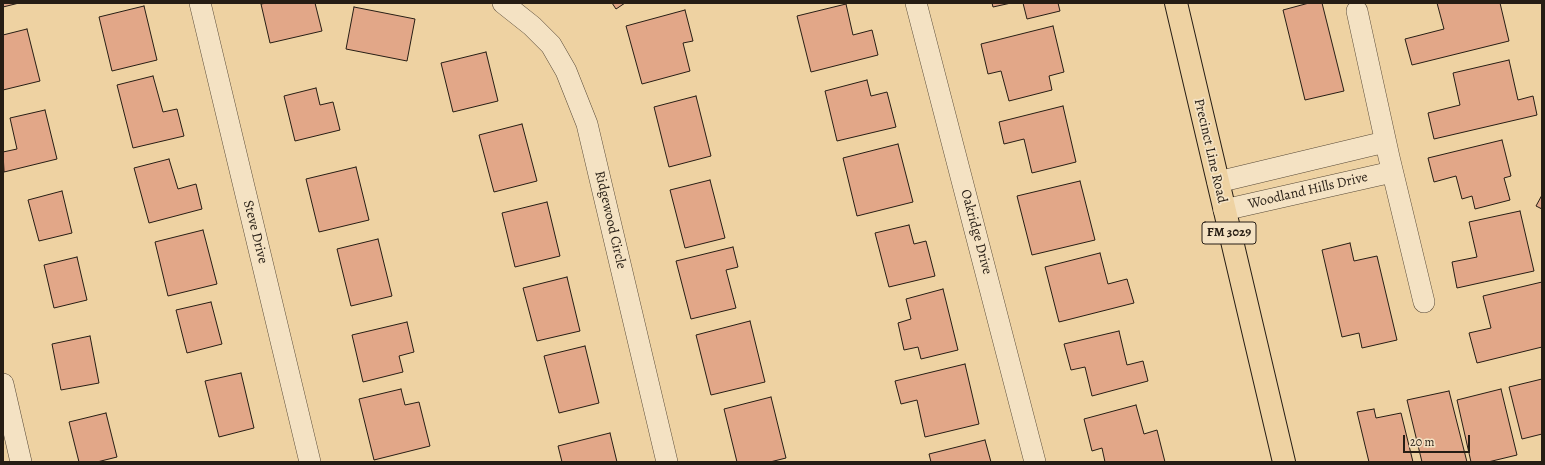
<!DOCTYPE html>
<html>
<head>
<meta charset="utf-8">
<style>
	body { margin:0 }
	#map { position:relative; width:1545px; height:465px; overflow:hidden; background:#eed2a2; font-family:Alegreya,serif }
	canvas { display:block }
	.frame { position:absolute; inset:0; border:4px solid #261d14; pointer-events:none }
	.scale { position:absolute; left:1403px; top:435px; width:67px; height:18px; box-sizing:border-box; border:2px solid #261d14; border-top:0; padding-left:5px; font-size:12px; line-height:14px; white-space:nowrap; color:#261d14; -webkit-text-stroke:3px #f4e2c3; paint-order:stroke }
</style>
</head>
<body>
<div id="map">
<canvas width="1545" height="465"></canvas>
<div class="frame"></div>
<div class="scale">20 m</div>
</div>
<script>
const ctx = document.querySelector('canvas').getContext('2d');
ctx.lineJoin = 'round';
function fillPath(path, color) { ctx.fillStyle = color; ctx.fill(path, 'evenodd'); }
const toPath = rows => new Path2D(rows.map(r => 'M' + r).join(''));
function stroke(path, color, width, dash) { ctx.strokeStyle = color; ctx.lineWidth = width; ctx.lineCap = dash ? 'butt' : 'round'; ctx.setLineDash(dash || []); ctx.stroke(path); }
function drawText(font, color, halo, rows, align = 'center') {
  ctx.font = font + ' Alegreya,serif'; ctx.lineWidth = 3.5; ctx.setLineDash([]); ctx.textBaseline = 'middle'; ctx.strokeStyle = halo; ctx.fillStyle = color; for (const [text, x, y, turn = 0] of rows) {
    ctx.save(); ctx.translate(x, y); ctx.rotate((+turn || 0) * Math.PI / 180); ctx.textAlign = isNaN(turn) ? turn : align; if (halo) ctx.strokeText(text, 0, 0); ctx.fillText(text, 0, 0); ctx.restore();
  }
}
const building = toPath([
	[3,3,19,3,3,7,3,3],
	[267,3,315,3,322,31,270,43,261,4,267,3],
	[612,3,625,3,616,9,612,3],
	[992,3,1011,3,993,7,992,3],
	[1023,3,1058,3,1060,11,1027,19,1023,3],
	[1309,3,1322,3,1344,91,1305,100,1283,10,1309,3],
	[1437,3,1500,3,1509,41,1412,65,1405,39,1444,29,1437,3],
	[846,4,853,35,872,30,878,55,811,72,797,16,846,4],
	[144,6,157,60,112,71,99,17,144,6],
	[354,7,415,19,407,61,346,49,354,7],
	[685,10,693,41,683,43,690,71,642,84,626,26,685,10],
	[1053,26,1064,72,1049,76,1052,90,1009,101,1001,71,988,74,981,44,1053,26],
	[27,29,40,81,3,90,3,35,27,29],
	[486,52,498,101,453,112,441,63,486,52],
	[1509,60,1518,100,1533,96,1537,115,1434,139,1428,113,1460,105,1453,73,1509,60],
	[153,76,163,112,177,109,184,136,133,148,117,85,153,76],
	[867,80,871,96,887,92,896,127,837,141,825,91,867,80],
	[316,88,320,105,333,102,340,130,295,141,284,96,316,88],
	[696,96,711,156,669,167,654,107,696,96],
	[1063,106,1076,162,1032,173,1024,139,1004,144,999,122,1063,106],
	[45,110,57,159,4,172,3,152,17,149,10,118,45,110],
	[522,124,537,181,494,192,479,135,522,124],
	[1502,140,1511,176,1504,178,1510,200,1475,209,1472,196,1462,199,1456,176,1434,182,1428,158,1502,140],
	[898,144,913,202,857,216,843,158,898,144],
	[169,159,178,189,196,184,202,209,149,223,134,168,169,159],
	[356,167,369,220,319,232,306,179,356,167],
	[710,180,725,238,685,248,670,190,710,180],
	[1080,181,1095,240,1032,255,1017,196,1080,181],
	[62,191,72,233,39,241,28,200,62,191],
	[1542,195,1542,209,1536,206,1542,195],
	[547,202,560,256,515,267,502,213,547,202],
	[1520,211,1534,271,1457,288,1452,262,1477,257,1469,222,1520,211],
	[909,225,914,244,926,241,935,276,889,287,875,233,909,225],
	[203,230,217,284,168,296,155,242,203,230],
	[378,239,392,296,351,306,337,249,378,239],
	[1350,243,1354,261,1377,256,1397,340,1362,348,1359,333,1342,337,1322,250,1350,243],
	[733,247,738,267,726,270,736,308,691,319,676,261,733,247],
	[1100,253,1108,284,1127,279,1134,303,1059,322,1045,267,1100,253],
	[77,257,87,300,54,308,44,265,77,257],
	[567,277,580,331,537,341,523,288,567,277],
	[1542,282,1542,347,1477,363,1469,333,1491,328,1483,296,1542,282],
	[943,289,958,350,921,359,918,347,904,350,898,323,911,319,906,299,943,289],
	[211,302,222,344,187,353,176,310,211,302],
	[750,321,765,382,711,395,696,335,750,321],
	[407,322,414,352,399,356,403,372,363,382,352,335,407,322],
	[1119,331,1127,365,1143,361,1148,381,1092,396,1085,367,1071,370,1064,344,1119,331],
	[90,336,99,383,61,390,52,344,90,336],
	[585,346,599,403,559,413,544,356,585,346],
	[965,364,979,424,925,437,917,400,901,404,895,381,965,364],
	[241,373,254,428,219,437,205,381,241,373],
	[1542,379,1542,434,1522,439,1509,387,1542,379],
	[401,389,405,405,419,402,430,446,374,460,359,399,401,389],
	[1501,389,1517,455,1488,462,1471,462,1457,400,1501,389],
	[1449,391,1467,462,1422,462,1407,400,1449,391],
	[771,397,786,458,770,462,737,462,724,409,771,397],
	[1136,405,1144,434,1157,430,1165,462,1105,462,1102,448,1092,451,1084,419,1136,405],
	[1374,409,1376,418,1401,413,1413,462,1369,462,1357,412,1374,409],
	[106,413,117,457,97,462,79,462,69,422,106,413],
	[610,433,617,462,562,462,558,446,610,433],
	[985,440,991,462,931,462,929,454,985,440]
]);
fillPath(building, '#e2a788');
stroke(building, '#261d14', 1);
const street = toPath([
	[200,3,310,462],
	[503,3,532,26,551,45,566,71,587,124,667,462],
	[916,3,1035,462],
	[1357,11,1389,157,1424,302],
	[1218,182,1385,142],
	[1224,210,1392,172],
	[3,384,21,462]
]);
const primary = toPath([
	[1176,3,1284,462]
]);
stroke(street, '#584a38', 22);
stroke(primary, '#261d14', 24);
stroke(street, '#f4e2c3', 21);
stroke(primary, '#eed2a2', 22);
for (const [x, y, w] of [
	[1229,233,54]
]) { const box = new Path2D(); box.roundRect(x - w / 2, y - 11, w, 22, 3); ctx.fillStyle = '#f4e2c3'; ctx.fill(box); stroke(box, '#261d14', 1); }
drawText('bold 13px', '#261d14', null, [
	["FM 3029",1229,233]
]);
drawText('14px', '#261d14', '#f4e2c3', [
	["Precinct Line Road",1210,151,77],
	["Woodland Hills Drive",1308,191,-13],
	["Ridgewood Circle",610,220,77],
	["Steve Drive",255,232,76],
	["Oakridge Drive",976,232,75]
]);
</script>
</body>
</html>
